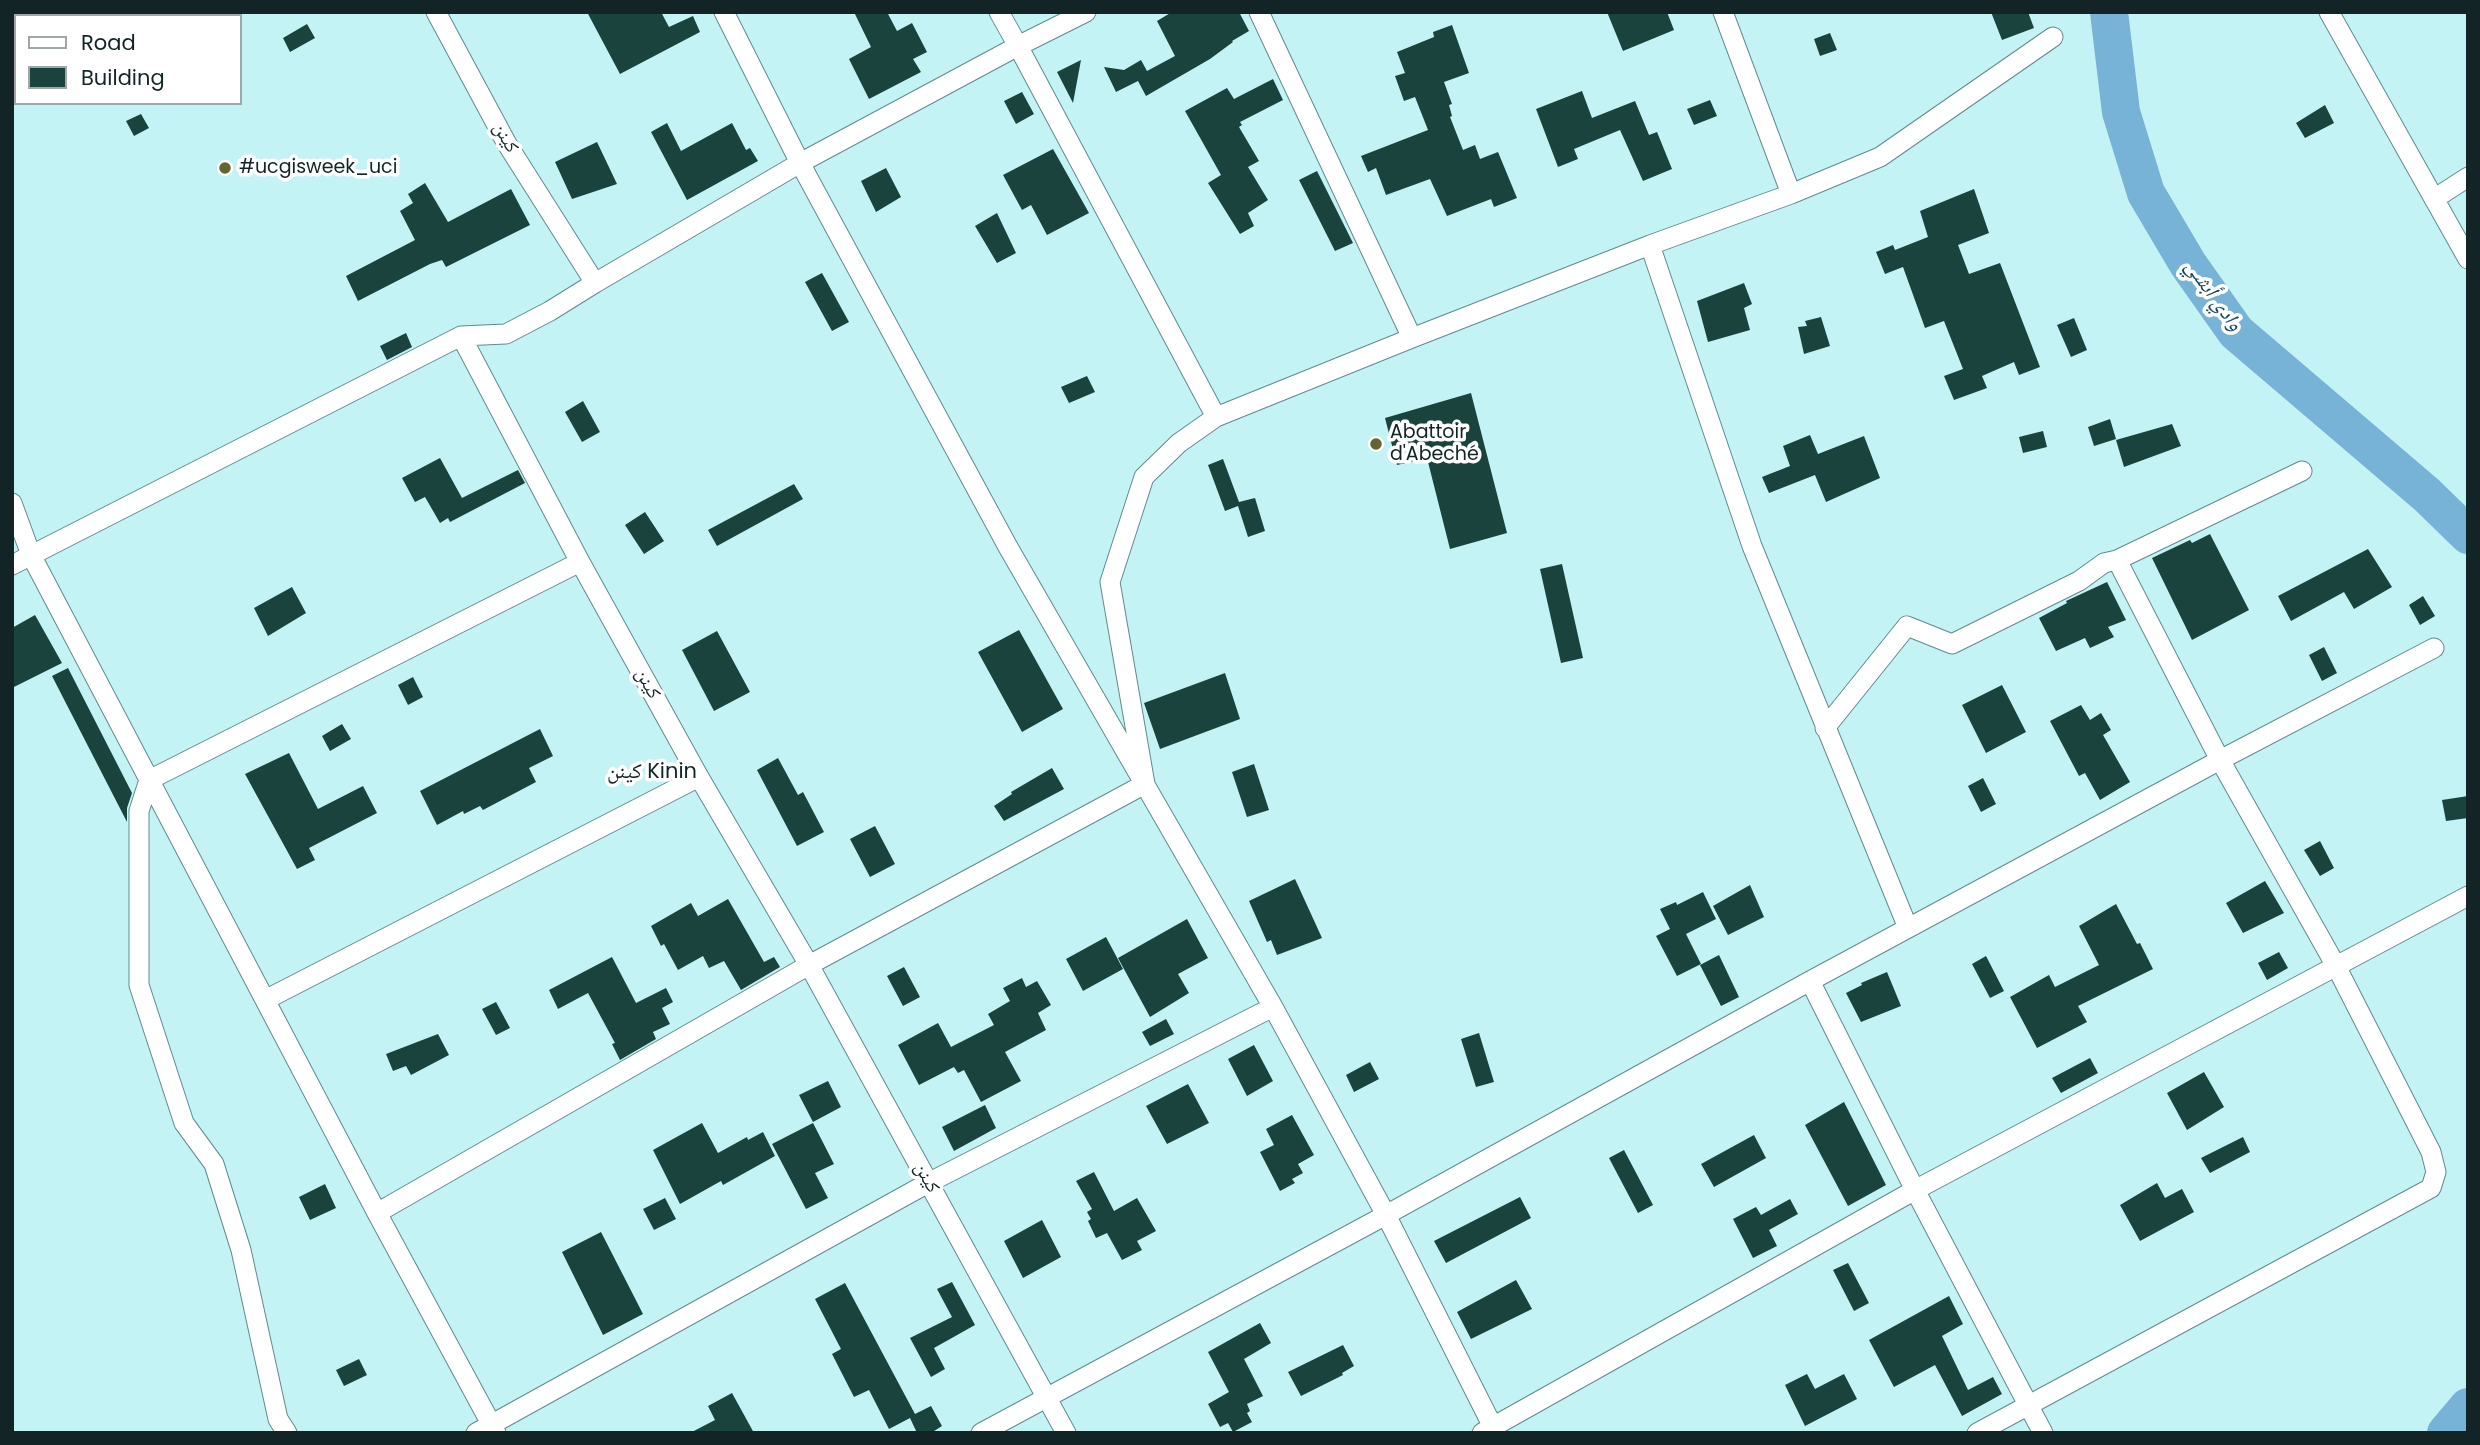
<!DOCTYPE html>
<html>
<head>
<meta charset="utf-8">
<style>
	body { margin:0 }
	#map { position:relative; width:2480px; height:1445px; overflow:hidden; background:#c4f3f5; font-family:Poppins,sans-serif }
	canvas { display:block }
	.frame { position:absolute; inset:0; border:14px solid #122425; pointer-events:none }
	.legend { position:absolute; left:14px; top:14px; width:228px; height:91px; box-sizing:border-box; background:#fff; border:2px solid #a0a7a8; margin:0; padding:9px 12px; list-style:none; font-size:21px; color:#122425 }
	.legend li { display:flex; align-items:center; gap:14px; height:35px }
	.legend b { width:35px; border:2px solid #a0a7a8 }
</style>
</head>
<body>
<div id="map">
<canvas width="2480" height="1445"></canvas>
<div class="frame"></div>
<ul class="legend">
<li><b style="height:9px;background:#fff"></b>Road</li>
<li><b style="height:19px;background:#19433c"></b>Building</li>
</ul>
</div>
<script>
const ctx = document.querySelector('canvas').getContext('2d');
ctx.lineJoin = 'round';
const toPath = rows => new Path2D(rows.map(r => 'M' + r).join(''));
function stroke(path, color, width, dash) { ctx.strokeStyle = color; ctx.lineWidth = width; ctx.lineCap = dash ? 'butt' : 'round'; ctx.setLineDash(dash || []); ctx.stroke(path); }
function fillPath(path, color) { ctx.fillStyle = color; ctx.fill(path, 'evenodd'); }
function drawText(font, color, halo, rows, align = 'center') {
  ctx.font = font + ' Poppins,"Noto Naskh Arabic",sans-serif'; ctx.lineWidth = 7; ctx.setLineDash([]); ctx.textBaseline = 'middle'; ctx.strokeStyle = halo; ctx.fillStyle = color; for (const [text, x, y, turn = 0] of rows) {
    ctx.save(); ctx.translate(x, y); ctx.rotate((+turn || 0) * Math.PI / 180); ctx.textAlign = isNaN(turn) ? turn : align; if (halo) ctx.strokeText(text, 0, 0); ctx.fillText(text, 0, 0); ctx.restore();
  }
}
stroke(toPath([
	[2109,12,2121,112,2146,193,2188,264,2236,332,2427,495,2468,535],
	[2446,1433,2468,1407]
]), '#77b3d7', 38);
fillPath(toPath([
	[587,12,661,12,669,27,693,16,700,32,620,74],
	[854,12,887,12,897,31,912,23,927,52,913,59,921,72,869,99,849,59,871,47],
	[1172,12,1239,12,1249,31,1232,41,1233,42,1210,59,1146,96,1138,81,1116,92,1104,67,1124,70,1141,60,1147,71,1175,56,1157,21],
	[1607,12,1667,12,1674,30,1623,51],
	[1991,12,2028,12,2034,28,2002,40],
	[307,24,315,38,290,52,283,38],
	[1452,25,1469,73,1444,82,1452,104,1449,105,1452,116,1450,117,1463,150,1475,145,1480,159,1498,152,1517,198,1494,207,1491,199,1447,216,1430,179,1386,195,1376,168,1368,172,1361,156,1428,130,1415,97,1404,101,1395,76,1405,73,1397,52,1434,37,1433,32],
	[1830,33,1837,50,1820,56,1814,39],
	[1081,60,1073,103,1057,72],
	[1273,79,1283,100,1240,122,1242,125,1239,127,1259,161,1248,167,1268,200,1248,213,1254,226,1240,234,1208,183,1221,175,1185,111,1227,88,1234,99],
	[1582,91,1592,118,1635,101,1649,135,1657,132,1672,169,1643,181,1620,130,1574,149,1578,159,1558,167,1536,109],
	[1022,92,1034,114,1016,124,1004,101],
	[1710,100,1717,116,1694,125,1687,109],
	[2325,105,2334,123,2305,138,2296,123],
	[141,114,149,128,134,136,126,121],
	[667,123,681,151,732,123,746,150,750,148,758,161,687,200,651,132],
	[597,142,617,184,572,199,555,162],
	[1053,149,1089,213,1047,235,1031,205,1022,210,1003,175],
	[886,168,901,197,876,212,861,181],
	[1317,171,1353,243,1335,251,1299,180],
	[425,183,448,222,511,189,530,225,446,267,442,260,430,264,358,301,346,276,415,240,400,211,413,203,408,194],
	[1974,189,1989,233,1958,245,1969,274,2000,263,2040,367,2019,375,2014,362,1982,376,1987,388,1954,400,1944,376,1963,369,1944,321,1925,328,1903,267,1885,274,1876,252,1893,245,1895,250,1928,237,1920,211],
	[997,213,1016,253,997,263,975,226],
	[822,273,849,322,832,331,805,282],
	[1744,283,1752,304,1744,308,1750,330,1708,342,1697,301],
	[1821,317,1830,346,1804,354,1798,327,1807,326,1805,321],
	[2074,318,2087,350,2071,357,2057,325],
	[406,333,412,347,387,360,380,346],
	[1087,376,1095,392,1069,403,1061,387],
	[1471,393,1507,533,1450,549,1427,458,1397,465,1385,418],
	[583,401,600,432,582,442,565,412],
	[2110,419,2116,439,2094,446,2088,427],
	[2172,424,2181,446,2124,467,2116,440],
	[2043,431,2047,447,2023,453,2019,437],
	[1810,435,1818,454,1864,436,1880,478,1826,502,1815,475,1769,493,1762,477,1790,466,1783,446],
	[440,458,462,498,518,470,525,483,450,522,448,518,440,523,425,497,415,502,402,478],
	[1223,459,1239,502,1255,498,1265,531,1248,537,1238,506,1225,511,1208,465],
	[794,484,803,499,717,546,708,530],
	[645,512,664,541,644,554,625,525],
	[2210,534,2249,610,2192,640,2152,558,2190,540,2192,543],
	[2368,549,2392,587,2354,609,2344,592,2291,621,2278,596],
	[1562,564,1583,658,1561,663,1540,569],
	[2107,582,2126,620,2108,627,2114,637,2090,648,2085,638,2056,651,2039,618,2067,603,2066,601],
	[292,587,306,613,268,636,254,608],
	[2423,596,2435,616,2420,625,2409,605],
	[35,615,62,663,12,688,12,628],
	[1019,630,1063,709,1022,732,978,652],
	[717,631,750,692,714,711,682,650],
	[2324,647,2337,673,2322,681,2309,655],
	[68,668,132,793,127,808,127,822,52,676],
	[1225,673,1240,719,1160,749,1144,703],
	[413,677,423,697,408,705,398,685],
	[2002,685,2026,732,1986,753,1962,705],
	[2081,705,2090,720,2101,713,2111,730,2103,735,2130,782,2100,800,2085,773,2079,776,2050,721],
	[342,724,351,739,330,751,322,736],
	[540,729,553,756,529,768,536,782,483,810,480,806,464,814,463,811,437,825,420,791],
	[289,753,318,809,363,786,377,813,309,848,315,860,297,869,245,774],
	[778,758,798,795,803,792,824,832,797,846,757,770],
	[1254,764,1269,810,1247,817,1232,772],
	[1052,768,1064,789,1004,821,994,806,1012,794,1011,792],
	[1983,778,1996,804,1981,812,1968,786],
	[2468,796,2468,818,2446,821,2442,800],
	[875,826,895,864,870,877,850,839],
	[2320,841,2334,868,2320,876,2304,850],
	[1295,879,1322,938,1277,955,1271,940,1267,942,1249,901],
	[2265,881,2284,913,2243,933,2226,903],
	[1750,885,1764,917,1728,935,1713,906],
	[1703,892,1716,919,1686,934,1701,964,1677,976,1656,936,1670,929,1660,909,1676,902,1677,905],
	[728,899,764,962,774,957,780,967,741,990,724,961,709,968,703,956,678,970,664,944,661,946,651,926,691,903,698,916],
	[2116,904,2137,944,2140,943,2153,969,2078,1006,2087,1022,2037,1048,2010,997,2049,975,2055,987,2099,965,2079,926],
	[1187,919,1208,958,1178,974,1189,993,1150,1017,1118,958],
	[1106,937,1123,969,1083,991,1066,959],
	[2279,952,2288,968,2267,980,2258,963],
	[1719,955,1739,997,1721,1006,1700,965],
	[1986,956,2004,991,1990,998,1972,964],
	[612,957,636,1003,666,988,673,1002,662,1008,670,1024,653,1032,656,1039,620,1060,612,1044,615,1043,588,993,558,1009,549,990],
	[904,967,920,997,903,1006,887,976],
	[1887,972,1901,1006,1861,1022,1846,993,1862,985,1861,983],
	[1022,978,1026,987,1037,981,1051,1005,1038,1013,1046,1030,1005,1052,1021,1081,981,1102,964,1070,958,1073,954,1067,919,1085,898,1045,938,1023,951,1047,994,1025,988,1014,1010,1001,1003,988],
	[496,1002,510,1028,496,1035,482,1009],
	[1166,1019,1174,1034,1150,1046,1142,1032],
	[1479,1033,1494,1082,1476,1087,1461,1039],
	[438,1034,449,1055,411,1075,406,1066,393,1071,386,1054],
	[1254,1045,1273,1081,1247,1096,1228,1059],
	[2090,1058,2098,1073,2061,1093,2052,1078],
	[1370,1062,1379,1079,1354,1092,1346,1075],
	[2204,1072,2224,1107,2187,1130,2167,1093],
	[828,1081,841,1107,813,1122,799,1095],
	[1188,1084,1209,1123,1167,1144,1146,1106],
	[1844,1102,1886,1185,1848,1206,1805,1125],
	[985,1105,996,1128,954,1151,942,1127],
	[1292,1115,1314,1155,1298,1164,1303,1173,1292,1179,1295,1183,1280,1191,1260,1152,1274,1145,1266,1129],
	[702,1123,718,1153,747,1137,748,1140,763,1132,775,1156,723,1185,721,1181,680,1204,653,1150],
	[813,1123,834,1164,815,1173,828,1198,806,1209,772,1144],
	[1754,1135,1766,1158,1714,1187,1701,1164],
	[2243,1137,2250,1152,2210,1173,2201,1158],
	[1624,1150,1653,1205,1638,1213,1609,1158],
	[1094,1172,1114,1211,1137,1198,1156,1231,1137,1241,1142,1250,1122,1260,1107,1233,1096,1238,1088,1221,1091,1219,1087,1212,1092,1209,1076,1181],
	[2157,1183,2165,1198,2182,1189,2194,1212,2140,1241,2120,1205],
	[325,1184,336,1208,310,1220,299,1197],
	[1520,1197,1531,1218,1446,1263,1434,1241],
	[665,1198,676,1219,654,1230,643,1209],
	[1790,1199,1798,1214,1769,1230,1777,1246,1753,1258,1733,1219,1756,1207,1761,1215],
	[1042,1220,1061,1257,1023,1278,1004,1241],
	[601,1232,643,1314,603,1335,562,1252],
	[1848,1263,1869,1303,1854,1311,1833,1270],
	[1516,1280,1532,1309,1471,1339,1457,1312],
	[952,1282,975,1325,934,1348,945,1369,931,1377,910,1338,952,1317,937,1289],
	[845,1283,915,1414,931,1406,942,1426,931,1433,917,1433,910,1418,889,1429,869,1390,854,1397,832,1354,841,1349,815,1299],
	[1949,1296,1963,1324,1942,1336,1968,1390,1993,1377,2002,1394,1962,1416,1935,1365,1894,1387,1869,1340],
	[1260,1323,1271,1343,1244,1359,1263,1396,1247,1404,1250,1411,1247,1413,1252,1422,1233,1432,1228,1423,1220,1427,1208,1404,1229,1392,1208,1352],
	[1343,1345,1354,1366,1342,1373,1343,1375,1301,1396,1288,1372],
	[359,1359,367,1375,344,1386,336,1370],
	[1807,1374,1815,1389,1844,1374,1857,1399,1805,1426,1785,1385],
	[732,1393,754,1433,690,1433,715,1420,708,1406]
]), '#19433c');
const minor = toPath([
	[724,12,800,163,1008,547,1273,1007,1386,1215,1496,1433],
	[1086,12,1018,46,1216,417],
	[1259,12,1412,338],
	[1723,12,1791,194],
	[2329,12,2468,259],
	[72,16,78,12],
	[12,46,16,44],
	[2434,199,2468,177],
	[1650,245,1752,546,1908,928],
	[595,283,800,163,1018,46,999,12],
	[461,336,580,562,699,777,809,965,1066,1433],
	[12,503,31,555,377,1213,496,1433],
	[2117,560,2302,471],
	[12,565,461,336,506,334,550,311,595,283,507,144,436,12],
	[1825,728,1907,626,1952,644,2079,581,2104,563,2117,560,2220,760,2336,966,2431,1152,2436,1172,2431,1188,1977,1433],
	[1810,981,1915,1190,2043,1433],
	[265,1000,699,777],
	[377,1213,809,965,1145,784,1110,582,1144,477,1179,443,1216,417,1412,338,1650,245,1791,194,1880,157,2053,37],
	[287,1433,278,1419,241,1250,214,1164,184,1123,139,985,139,811,149,780,580,562],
	[476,1433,928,1183,1273,1007],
	[981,1433,1386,1215,1810,981,2220,760,2434,648],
	[1482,1433,1915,1190,2468,896]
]);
stroke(minor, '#608b8d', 21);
stroke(minor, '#fff', 19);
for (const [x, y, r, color] of [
	[225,168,7,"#646431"],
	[1376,444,7,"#646431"]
]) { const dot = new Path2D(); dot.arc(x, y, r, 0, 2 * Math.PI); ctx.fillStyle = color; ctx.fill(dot); stroke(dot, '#fff', 2.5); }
drawText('19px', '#122425', '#fff', [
	["كينن",505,138,60],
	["كينن",647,684,61],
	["كينن",926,1178,61]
]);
drawText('19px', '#122425', '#fff', [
	["#ucgisweek_uci",239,168],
	["Abattoir",1390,433],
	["d'Abeché",1390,455]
], 'left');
drawText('italic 21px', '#164660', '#fff', [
	["وادي أبشي",2213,296,54]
]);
drawText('21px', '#122425', '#fff', [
	["كينن Kinin",652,773]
]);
</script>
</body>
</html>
